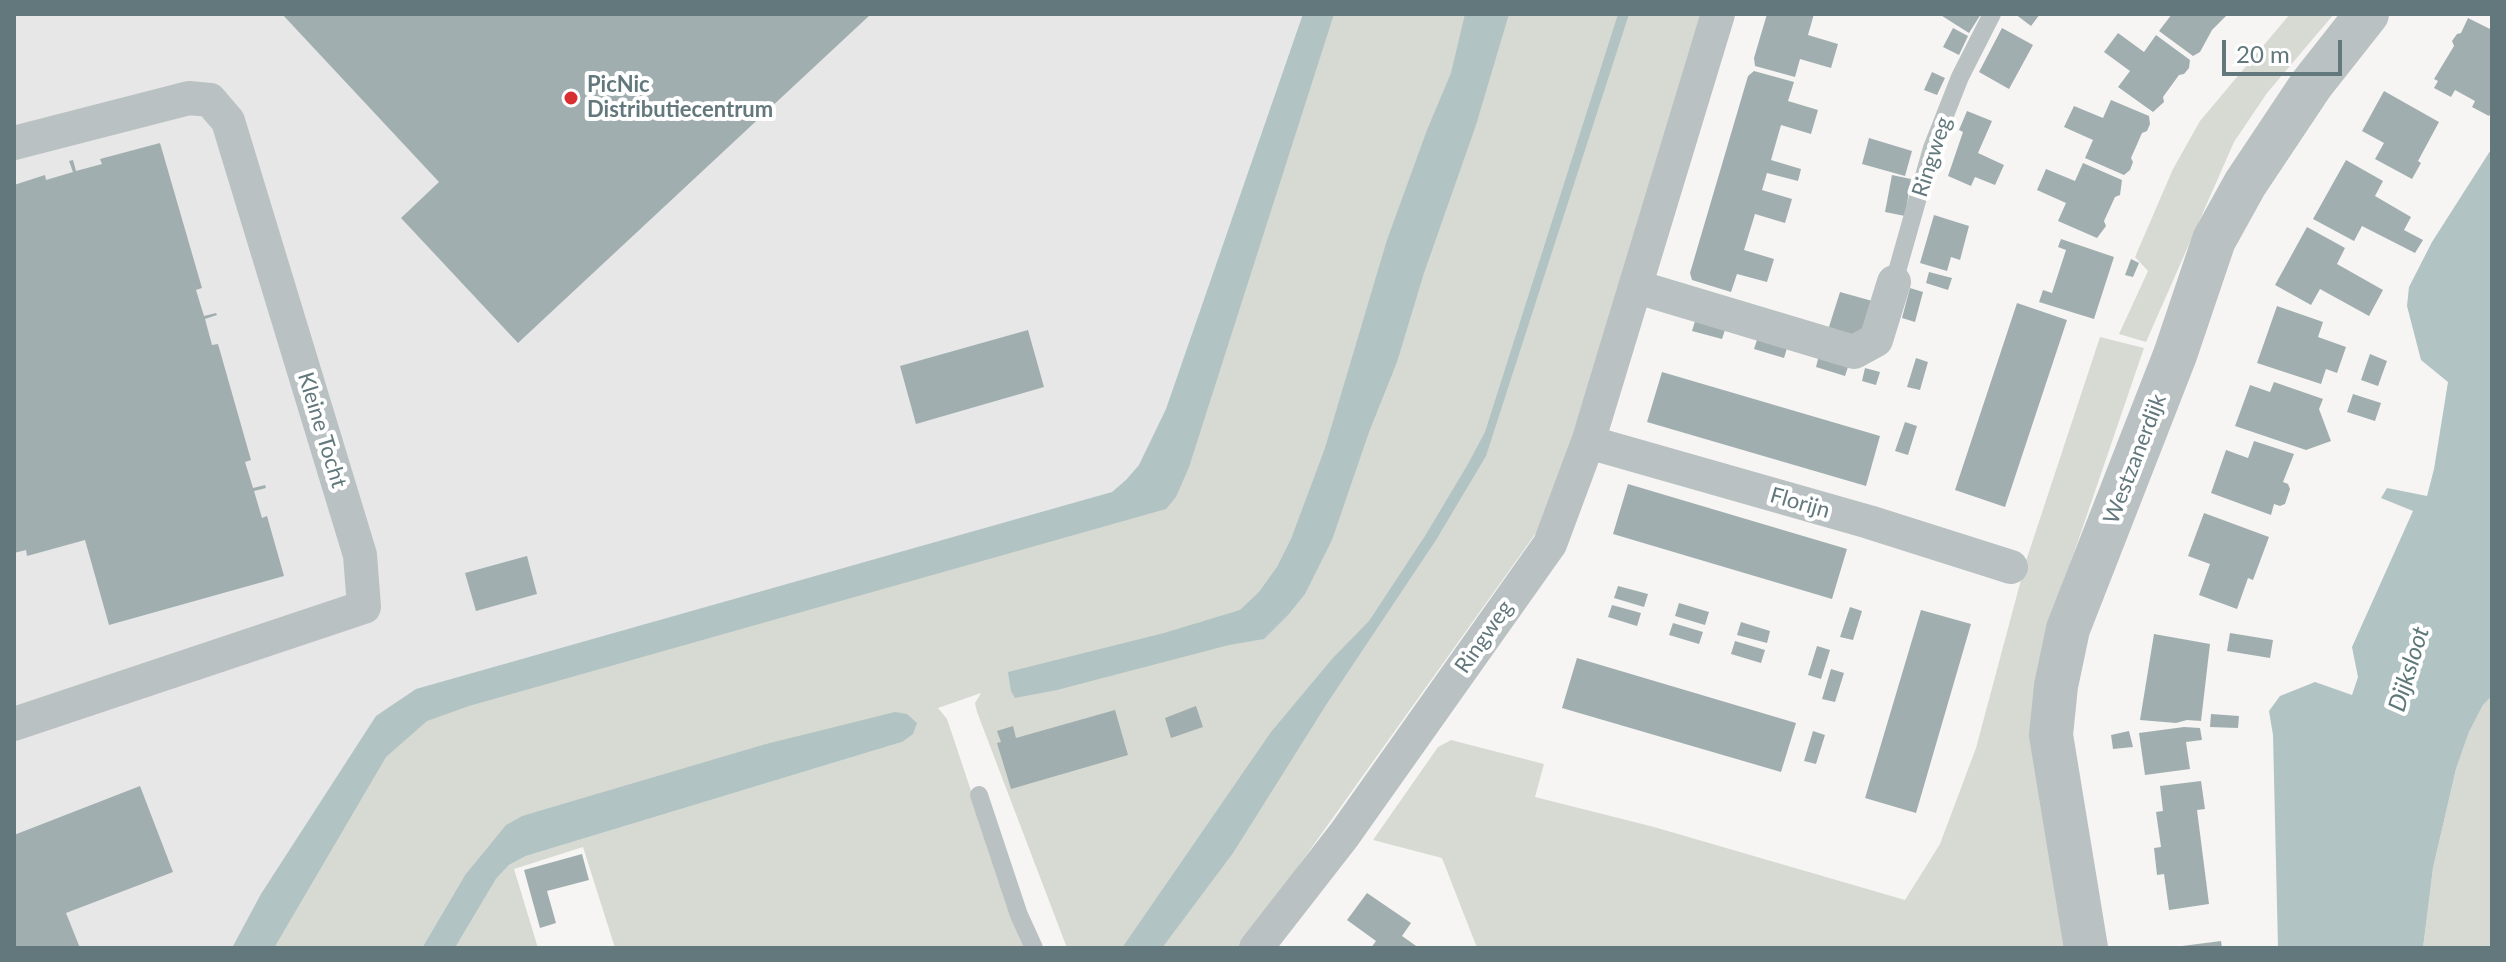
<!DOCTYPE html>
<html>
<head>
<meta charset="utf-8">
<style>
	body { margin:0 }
	#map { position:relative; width:2506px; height:962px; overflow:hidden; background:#f6f5f3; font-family:Lato,sans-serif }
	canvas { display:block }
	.frame { position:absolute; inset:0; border:16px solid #62787c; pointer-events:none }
	.scale { position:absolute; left:2222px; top:40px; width:120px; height:36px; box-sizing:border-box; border:4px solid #62787c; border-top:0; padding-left:10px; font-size:24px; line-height:28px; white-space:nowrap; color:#62787c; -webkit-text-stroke:6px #fff; paint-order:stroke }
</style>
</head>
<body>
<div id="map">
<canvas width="2506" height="962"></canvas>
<div class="frame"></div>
<div class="scale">20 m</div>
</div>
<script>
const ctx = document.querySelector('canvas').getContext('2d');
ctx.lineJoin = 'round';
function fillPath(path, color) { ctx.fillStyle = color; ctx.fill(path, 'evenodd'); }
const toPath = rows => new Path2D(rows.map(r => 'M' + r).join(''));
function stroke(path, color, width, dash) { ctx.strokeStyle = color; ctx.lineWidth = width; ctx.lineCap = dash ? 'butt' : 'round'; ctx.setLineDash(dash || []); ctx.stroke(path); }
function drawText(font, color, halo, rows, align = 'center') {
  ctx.font = font + ' Lato,sans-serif'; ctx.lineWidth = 8; ctx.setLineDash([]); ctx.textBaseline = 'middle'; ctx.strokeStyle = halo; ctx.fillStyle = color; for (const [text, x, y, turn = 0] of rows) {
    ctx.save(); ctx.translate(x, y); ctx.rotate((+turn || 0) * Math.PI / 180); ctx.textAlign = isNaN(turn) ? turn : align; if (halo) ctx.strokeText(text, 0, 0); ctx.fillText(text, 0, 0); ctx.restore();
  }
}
fillPath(toPath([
	[14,14,1370,14,1236,544,304,948,14,948]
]), '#e6e7e6');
fillPath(toPath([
	[1313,14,1705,14,1546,519,1240,948,1067,948,977,712,975,703,981,693,938,708,947,719,1012,913,1028,948,615,948,583,847,514,869,538,948,455,948,496,879,509,865,526,856,902,742,554,807,522,816,506,825,465,875,422,948,261,948,399,714,1160,487],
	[2290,14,2334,14,2267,93,2234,142,2146,342,2119,334,2148,271,2135,257,2173,169,2200,121],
	[2100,337,2144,348,2051,620,2074,948,1477,948,1442,858,1373,840,1438,747,1451,740,1544,764,1535,797,1654,827,1905,900,1940,844,1976,748,2026,561],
	[2492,696,2492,948,2423,948,2433,868,2456,769,2469,732,2483,705]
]), '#d7dad2');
fillPath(toPath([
	[1303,14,1334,14,1189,467,1176,497,1166,509,469,706,427,721,386,757,274,948,232,948,261,894,376,716,416,689,1112,492,1126,480,1139,465,1166,409],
	[1465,14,1509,14,1476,125,1424,273,1397,362,1369,432,1332,540,1305,594,1288,615,1264,639,1229,645,1057,690,1015,698,1011,691,1008,672,1164,633,1240,610,1259,592,1277,567,1291,539,1325,448,1387,240,1427,130,1451,73],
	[1618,14,1629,14,1486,456,1436,540,1326,705,1233,853,1162,948,1122,948,1271,732,1332,659,1369,621,1425,536,1468,464,1485,432],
	[2492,148,2492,696,2483,705,2469,732,2456,769,2433,868,2423,948,2278,948,2273,735,2269,711,2280,696,2315,682,2352,695,2358,677,2352,647,2413,511,2381,498,2387,488,2427,496,2434,469,2448,382,2421,360,2407,306,2409,287,2432,242],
	[895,712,907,714,917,723,913,734,902,742,526,856,509,865,496,879,455,948,422,948,465,875,506,825,522,816,766,744]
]), '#b1c3c3');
fillPath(toPath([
	[282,14,871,14,518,343,401,218,439,182],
	[1767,14,1814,14,1808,35,1838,44,1831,68,1800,59,1795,77,1755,66,1754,58],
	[1939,14,1981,14,1969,33],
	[2015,14,2040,14,2031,26],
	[2172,14,2228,14,2212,30,2200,52,2193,56,2159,31],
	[2468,18,2492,30,2492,110,2489,116,2472,107,2475,101,2455,90,2451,97,2434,88,2438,81,2434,79,2454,46,2452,41,2457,34,2461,33],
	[1953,28,1968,36,1959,55,1943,47],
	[2002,28,2033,45,2009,89,1979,72],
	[2118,33,2144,52,2156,35,2190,60,2189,68,2184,74,2179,75,2163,97,2164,102,2153,112,2118,87,2130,71,2104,52],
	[1754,71,1794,82,1788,101,1818,110,1811,134,1781,125,1771,160,1801,169,1798,181,1767,173,1762,190,1792,199,1785,223,1755,214,1744,250,1774,259,1767,282,1737,274,1731,292,1692,280,1690,273,1748,76],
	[1932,72,1945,78,1937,95,1924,90],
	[2384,91,2439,122,2418,161,2421,163,2412,179,2375,159,2384,143,2362,131],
	[2111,100,2149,116,2150,124,2147,131,2142,133,2131,158,2133,162,2130,170,2124,175,2085,158,2093,140,2064,127,2074,106,2103,118],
	[1967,111,1992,121,1978,153,2004,165,1995,185,1975,177,1971,186,1948,176,1963,132,1959,130],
	[1869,138,1912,151,1905,176,1862,164],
	[160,143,202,288,196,290,204,316,216,313,217,315,205,319,212,345,218,344,251,460,245,462,253,488,265,485,266,488,254,491,262,518,267,516,284,576,109,625,85,540,27,556,26,550,14,553,14,185,45,175,46,180,73,172,69,161,73,160,76,171,102,164,100,159],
	[2346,160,2383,181,2375,196,2411,217,2404,230,2423,240,2415,253,2362,226,2354,241,2313,219],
	[2083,163,2122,180,2120,195,2115,197,2104,221,2106,226,2097,238,2058,221,2066,203,2037,190,2046,169,2075,181],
	[1892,175,1911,179,1905,216,1885,212],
	[1934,215,1969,226,1960,260,1951,257,1947,271,1920,263],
	[2307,227,2345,248,2337,264,2383,290,2369,316,2320,289,2311,305,2275,285],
	[2061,239,2114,257,2094,319,2039,302,2043,290,2052,293,2066,250,2058,247],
	[2131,259,2139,263,2133,277,2125,275],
	[1929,272,1952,278,1948,290,1926,283],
	[1910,288,1923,292,1915,322,1902,318],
	[1840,292,1876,302,1865,341,1828,330],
	[2017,303,2067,320,2005,507,1955,490],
	[2277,306,2323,322,2318,337,2346,347,2337,373,2326,369,2321,384,2257,363],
	[1696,318,1726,327,1722,339,1692,331],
	[1028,330,1044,387,916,424,900,366],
	[1758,337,1788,345,1784,358,1754,349],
	[2370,354,2387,361,2378,386,2361,380],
	[1819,355,1849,364,1845,376,1816,367],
	[1916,358,1928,362,1920,390,1907,387],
	[1865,368,1880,372,1876,385,1862,381],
	[1662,372,1880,436,1866,486,1647,422],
	[2274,382,2323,399,2319,409,2331,441,2306,450,2235,426,2250,385,2270,392],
	[2353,394,2381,403,2375,421,2347,412],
	[1905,422,1917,426,1908,455,1895,451],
	[2254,441,2294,454,2283,482,2288,484,2290,489,2285,504,2280,506,2274,504,2271,515,2211,493,2226,450,2248,458],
	[1628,484,1847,549,1832,599,1613,534],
	[2204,513,2269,537,2253,580,2248,578,2237,609,2199,595,2210,564,2188,556],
	[527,556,537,594,476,611,465,573],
	[1618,586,1648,594,1644,607,1614,598],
	[1679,603,1709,612,1705,625,1675,616],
	[1612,605,1641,613,1637,626,1608,617],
	[1850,607,1862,611,1853,640,1840,637],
	[1921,610,1971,624,1916,813,1865,798],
	[1741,622,1770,631,1767,643,1737,635],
	[1673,623,1703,632,1699,644,1669,635],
	[2230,633,2273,640,2270,658,2227,651],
	[2154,634,2210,644,2201,721,2187,720,2176,723,2140,720],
	[1735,641,1765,650,1761,663,1731,654],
	[1817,646,1830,650,1821,679,1808,675],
	[1577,658,1796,723,1781,772,1562,708],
	[1831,669,1844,673,1835,702,1822,699],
	[1196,706,1203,727,1171,738,1165,718],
	[1115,710,1128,755,1011,789,997,743,1001,742,997,731,1013,726,1016,738],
	[2211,714,2239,716,2238,728,2210,727],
	[2184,727,2200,728,2202,740,2186,742,2190,769,2145,775,2139,733],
	[1813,731,1825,735,1816,764,1804,761],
	[2129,731,2133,747,2113,749,2111,735],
	[2201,781,2205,809,2197,810,2209,904,2169,910,2164,874,2157,875,2154,848,2161,847,2156,812,2163,811,2160,786],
	[140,786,173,872,66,913,80,948,14,948,14,835],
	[582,854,589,880,547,891,556,923,540,928,524,870],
	[1367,893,1411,923,1402,936,1419,948,1371,948,1376,941,1347,920],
	[2221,941,2222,948,2182,948,2182,946]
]), '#a1aeb0');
stroke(toPath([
	[1894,282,1932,148,1960,77,1992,14],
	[979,795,1019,915,1034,948]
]), '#bac1c2', 18);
stroke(toPath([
	[14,143,189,98,210,100,228,121,360,555,364,607,14,724],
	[1637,287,1854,352,1876,340,1894,282],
	[1588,442,1869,522,2011,567],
	[1256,948,1344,835,1550,544,1588,442,1718,14]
]), '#bac1c2', 34);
stroke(toPath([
	[2086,948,2051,735,2056,686,2068,629,2175,355,2214,240,2245,184,2311,85,2367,14]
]), '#bac1c2', 44);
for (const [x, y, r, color] of [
	[571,98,8,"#d92f33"]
]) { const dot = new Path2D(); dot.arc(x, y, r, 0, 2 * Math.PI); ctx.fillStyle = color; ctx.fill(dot); stroke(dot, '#fff', 3); }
drawText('bold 22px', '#62787c', '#fff', [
	["PicNic",587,85],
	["Distributiecentrum",587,110]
], 'left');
drawText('22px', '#62787c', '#fff', [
	["Ringweg",1932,157,-72],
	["Kleine Tocht",322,430,73],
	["Westzanerdijk",2135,459,-69],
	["Florijn",1800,503,16],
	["Ringweg",1484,637,-55]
]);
drawText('italic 24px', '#5d7878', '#fff', [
	["Dijksloot",2409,669,-73]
]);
</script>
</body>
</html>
